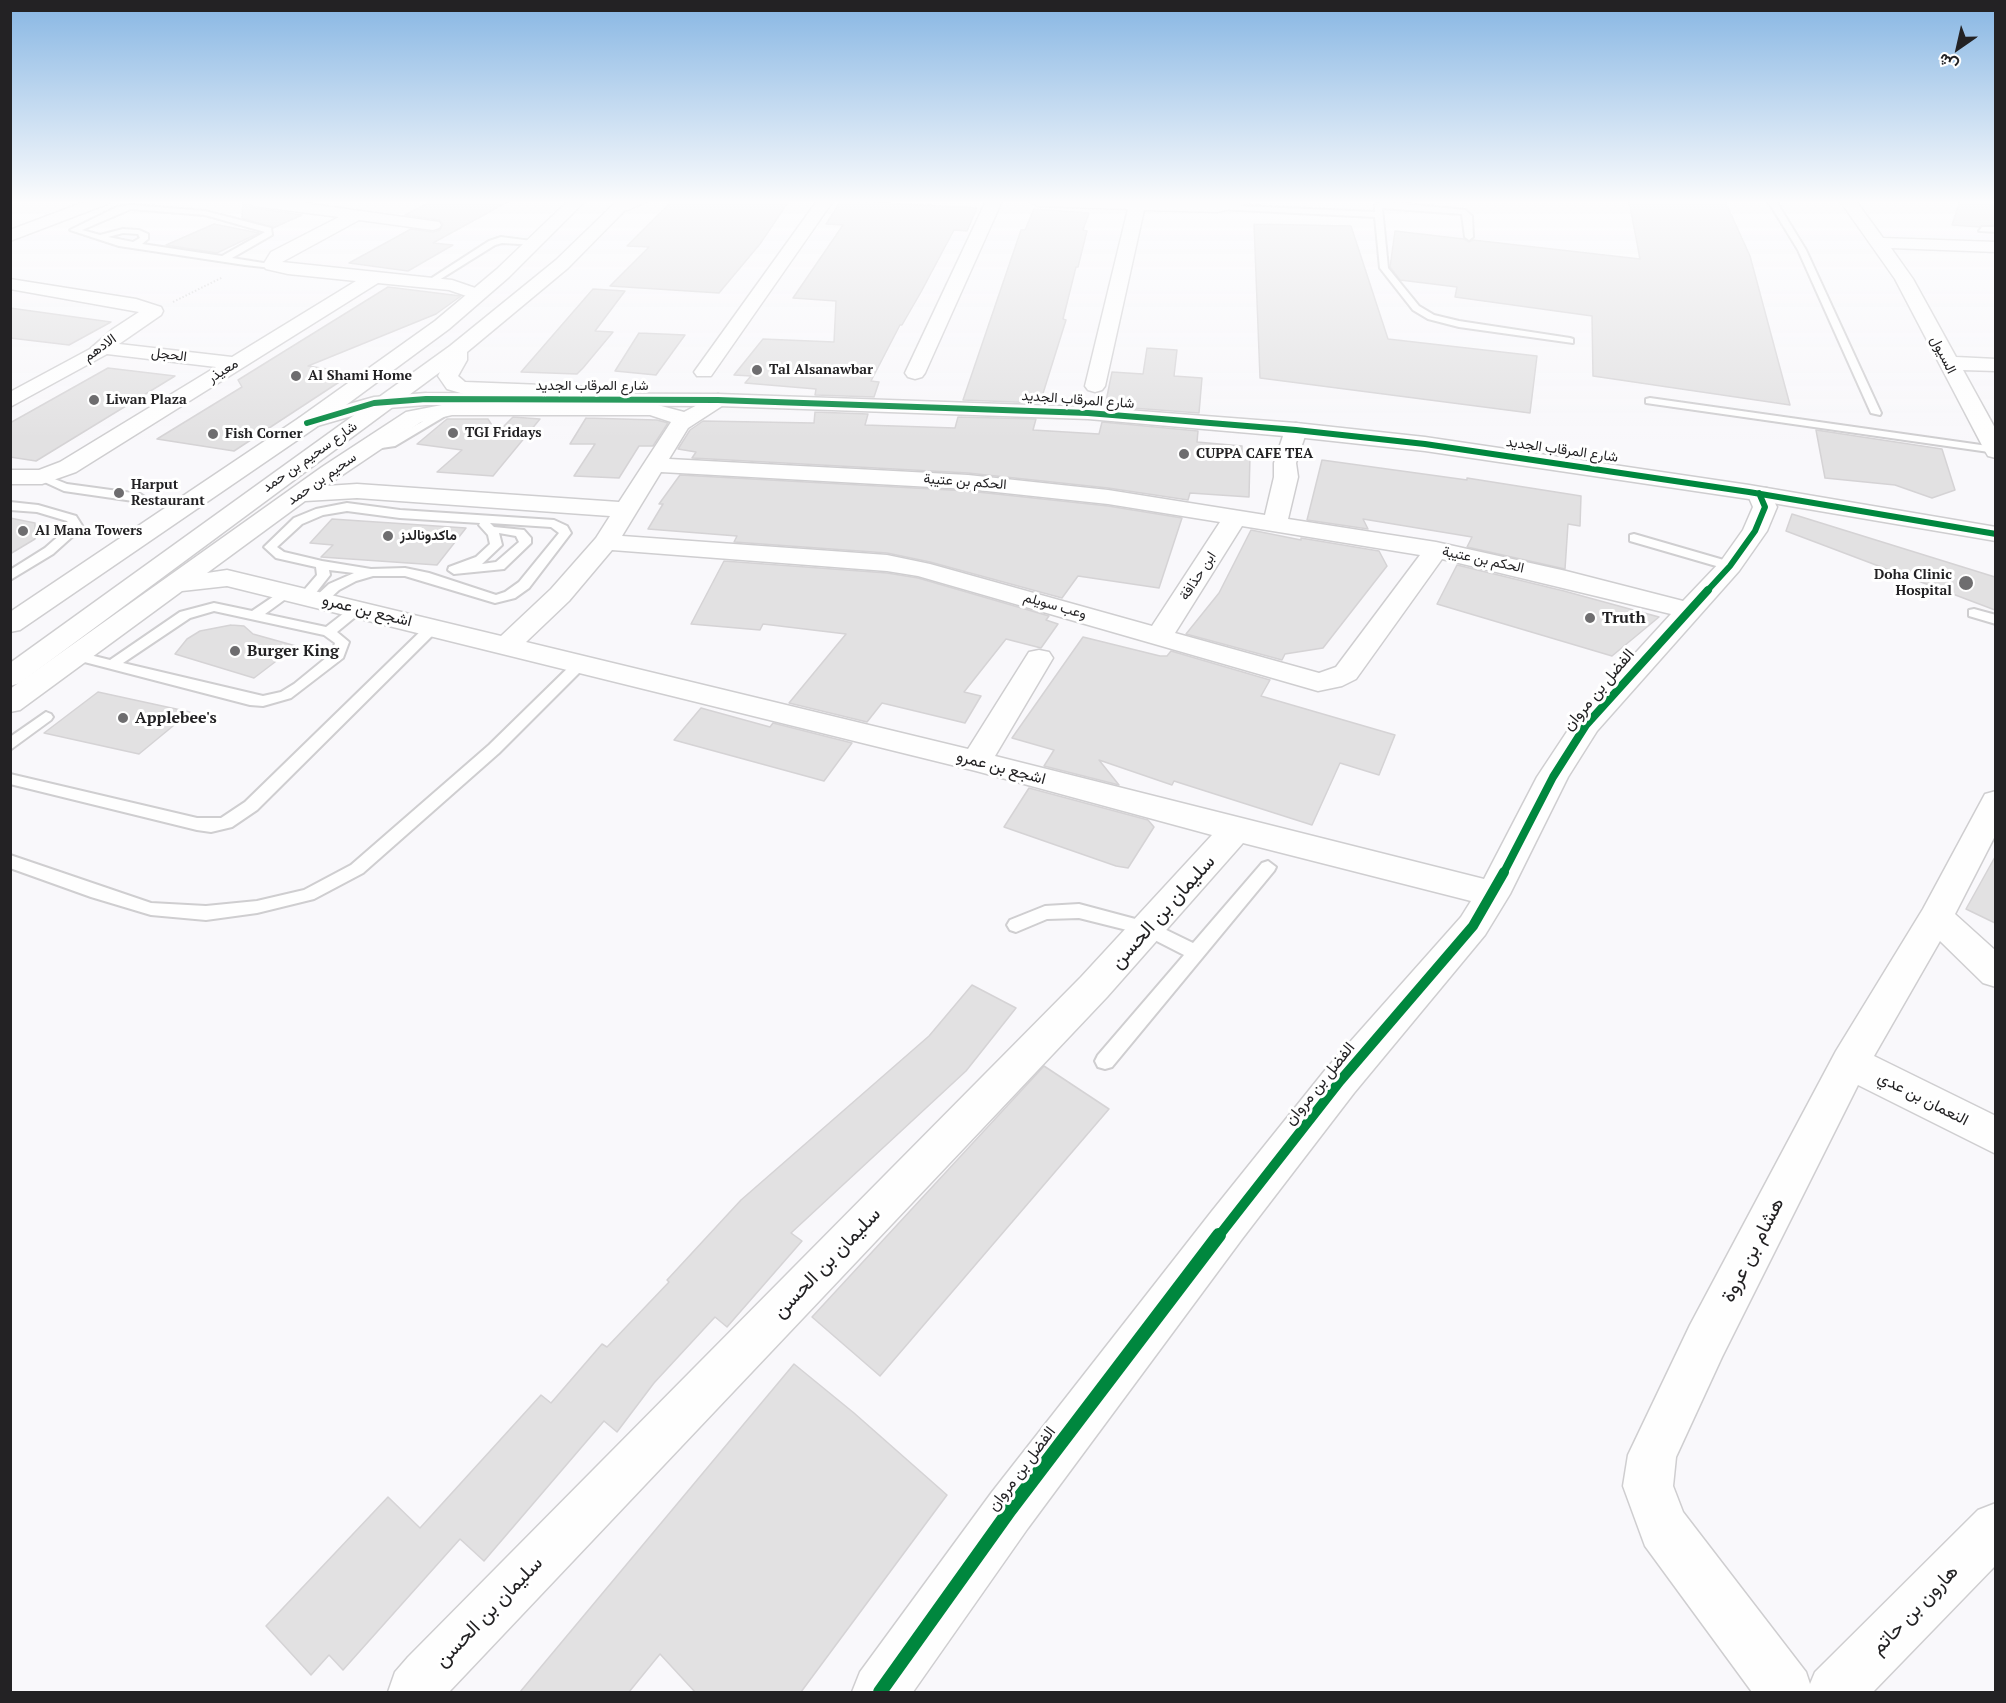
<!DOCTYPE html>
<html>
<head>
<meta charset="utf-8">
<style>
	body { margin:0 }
	#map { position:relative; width:2006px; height:1703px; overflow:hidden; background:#f9f8fb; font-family:"PT Serif",Vazirmatn,serif }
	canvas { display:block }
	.frame { position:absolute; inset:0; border:12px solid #232224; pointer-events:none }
	.north { position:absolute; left:1928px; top:18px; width:60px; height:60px; -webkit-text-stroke:4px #fff; paint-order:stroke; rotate:214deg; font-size:16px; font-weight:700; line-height:24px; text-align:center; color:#232224 }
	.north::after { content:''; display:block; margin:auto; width:21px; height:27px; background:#232224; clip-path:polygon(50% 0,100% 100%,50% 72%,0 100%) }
</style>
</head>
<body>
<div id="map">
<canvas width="2006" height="1703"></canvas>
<div class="frame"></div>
<div class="north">ش</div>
</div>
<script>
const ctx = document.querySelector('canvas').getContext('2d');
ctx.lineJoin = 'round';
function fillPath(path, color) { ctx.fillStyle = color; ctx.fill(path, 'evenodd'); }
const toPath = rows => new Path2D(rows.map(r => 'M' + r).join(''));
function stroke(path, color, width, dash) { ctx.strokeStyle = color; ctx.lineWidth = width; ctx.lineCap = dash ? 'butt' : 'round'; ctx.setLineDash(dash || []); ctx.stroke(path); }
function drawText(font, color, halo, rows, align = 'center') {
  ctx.font = font + ' "PT Serif",Vazirmatn,serif'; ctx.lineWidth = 6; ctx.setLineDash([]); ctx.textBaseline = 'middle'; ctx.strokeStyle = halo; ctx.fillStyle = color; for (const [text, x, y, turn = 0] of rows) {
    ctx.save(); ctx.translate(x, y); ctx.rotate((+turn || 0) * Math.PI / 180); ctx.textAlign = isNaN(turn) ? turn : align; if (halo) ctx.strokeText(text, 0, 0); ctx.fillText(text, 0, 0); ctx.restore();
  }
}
const building = toPath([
	[243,201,254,208,302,215,273,228,242,218,243,201],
	[432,201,509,201,433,243,453,245,408,271,349,263,411,229,433,232,440,230,443,224,439,220,405,215,432,201],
	[672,201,789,201,760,244,719,293,610,286,649,247,627,246,672,201],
	[841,201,977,208,967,231,954,230,921,292,902,325,900,325,871,381,879,382,874,397,815,395,816,389,745,383,751,376,734,375,763,339,834,342,836,301,793,298,843,225,826,224,841,201],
	[1629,201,1725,201,1750,256,1790,405,1593,376,1592,316,1455,297,1457,287,1400,280,1390,267,1395,231,1464,239,1469,242,1473,240,1640,259,1629,201],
	[1960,201,1988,201,1995,208,1995,225,1979,227,1952,225,1960,201],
	[1034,209,1089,213,1083,230,1087,231,1078,267,1076,267,1063,319,1066,320,1040,403,963,400,1021,230,1025,230,1034,209],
	[214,224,259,233,217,253,166,245,214,224],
	[1254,224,1351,226,1388,339,1537,356,1530,413,1260,378,1254,224],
	[388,287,461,296,436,314,308,366,353,373,234,451,157,439,242,387,238,380,388,287],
	[593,289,625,291,595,331,613,332,583,368,577,374,521,372,593,289],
	[10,308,111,322,69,345,10,338,10,308],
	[639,333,685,335,656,375,615,371,639,333],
	[1147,348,1177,350,1174,376,1202,378,1199,413,1105,406,1112,372,1143,374,1147,348],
	[108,368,175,376,36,461,10,457,10,423,108,368],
	[815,412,868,414,865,425,955,428,958,417,1036,419,1033,430,1099,434,1102,422,1198,431,1197,442,1242,446,1242,454,1250,455,1249,497,1190,493,1188,500,1108,488,968,473,692,458,696,452,678,449,690,430,703,421,814,423,815,412],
	[513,417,540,419,493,476,437,472,462,450,417,444,447,419,488,419,497,433,513,417],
	[586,418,657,420,668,423,653,446,639,446,619,478,574,476,595,444,570,444,586,418],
	[1816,430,1942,449,1955,490,1932,498,1895,485,1825,478,1816,430],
	[1322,460,1467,480,1467,478,1581,496,1580,526,1568,524,1565,569,1467,547,1472,537,1363,519,1368,529,1307,520,1322,460],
	[680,475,968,491,1108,506,1182,518,1159,588,1078,576,1062,598,930,562,887,553,734,542,737,536,648,529,663,504,659,504,680,475],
	[1792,514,1995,577,1995,610,1786,531,1792,514],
	[10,518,35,523,35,539,10,554,10,518],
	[332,519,466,528,437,565,321,557,333,545,310,543,332,519],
	[1251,530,1301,540,1301,538,1379,551,1387,566,1323,648,1285,654,1282,660,1186,634,1219,593,1251,530],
	[724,561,887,573,918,578,1049,616,1046,620,1058,624,1041,648,1006,639,964,692,981,696,965,723,882,703,867,722,789,703,846,634,763,624,760,630,691,624,724,561],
	[1457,565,1564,591,1659,617,1612,656,1437,604,1457,565],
	[231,625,244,626,253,634,296,646,254,678,175,654,187,639,200,631,231,625],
	[1083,637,1160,656,1167,656,1171,651,1270,680,1261,696,1395,735,1379,775,1340,763,1312,825,1174,781,1172,785,1099,760,1119,785,1044,766,1054,750,1012,738,1083,637],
	[98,692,190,712,139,754,44,733,98,692],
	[701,708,770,727,773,723,852,743,824,781,674,740,701,708],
	[1029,788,1148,820,1154,827,1128,868,1116,866,1004,827,1029,788],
	[1995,857,1995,923,1966,909,1995,857],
	[972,985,1016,1008,966,1071,791,1233,802,1241,727,1327,715,1317,654,1383,617,1432,604,1421,484,1561,460,1539,343,1670,329,1655,311,1675,266,1626,388,1497,420,1528,541,1395,551,1403,602,1344,607,1347,669,1282,667,1280,741,1200,929,1036,972,985],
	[1044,1066,1109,1109,880,1376,812,1317,1044,1066],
	[794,1364,854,1413,947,1495,801,1692,695,1692,660,1654,629,1692,520,1692,794,1364]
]);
fillPath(building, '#e2e1e2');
stroke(building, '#d5d3d5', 1.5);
const service = toPath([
	[1768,201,1776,201,1806,250,1881,413,1880,415,1871,413,1798,250,1768,201],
	[1383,202,1465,210,1472,216,1473,237,1469,240,1465,237,1462,214,1382,208,1388,268,1419,306,1434,315,1459,321,1570,338,1573,339,1573,343,1459,327,1428,319,1413,310,1380,268,1375,217,1218,209,1214,207,1218,205,1375,212,1375,205,1383,202],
	[131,205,205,211,271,228,272,235,232,258,276,265,272,268,245,265,119,246,70,230,117,207,131,205],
	[131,209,205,215,265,232,222,256,142,244,148,239,148,234,139,230,123,229,100,235,82,230,131,209],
	[123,233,138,234,140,238,133,242,108,237,123,233],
	[1982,227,1996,227,1996,232,1979,231,1982,227],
	[501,237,540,242,536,245,502,243,495,245,431,285,424,283,489,241,501,237],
	[1650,398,1995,447,1996,453,1646,403,1646,399,1650,398],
	[448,407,457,409,395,446,368,450,362,447,388,441,448,407],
	[42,474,67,484,140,494,146,498,140,502,64,491,38,479,38,475,42,474],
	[10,502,38,505,76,516,83,527,53,554,10,580,10,570,45,548,70,526,67,521,37,512,10,510,10,502],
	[347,503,400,510,554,520,567,526,571,533,529,588,515,598,495,603,405,576,373,576,356,581,339,590,325,603,315,603,315,597,329,584,354,573,329,570,330,575,311,599,301,599,299,596,317,575,316,567,276,558,264,547,294,518,316,509,347,503],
	[347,511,400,518,480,523,479,525,488,535,490,544,476,557,449,567,448,570,454,574,504,569,531,543,531,538,524,530,494,527,490,523,551,527,559,533,519,582,505,592,496,595,429,573,405,568,371,569,322,561,284,552,277,547,302,524,323,515,347,511],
	[499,533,516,536,519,542,496,562,482,564,502,545,499,533],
	[1634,534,1734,563,1736,566,1730,570,1630,541,1630,535,1634,534],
	[286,588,293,592,291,595,265,614,326,627,353,606,363,606,365,609,337,632,349,642,343,658,291,698,263,706,250,705,69,658,67,655,74,651,110,660,180,612,214,603,252,611,286,588],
	[214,611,324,635,335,643,332,653,294,684,281,692,263,696,123,663,190,618,214,611],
	[1974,609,1996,615,1996,624,1969,616,1969,610,1974,609],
	[432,624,437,625,437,631,257,810,232,827,211,832,197,830,10,784,10,774,197,818,221,818,245,802,427,625,432,624],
	[580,660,585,661,585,667,499,753,363,873,314,899,257,913,206,920,151,915,91,897,10,868,10,855,151,903,206,906,257,901,304,890,351,865,489,745,575,661,580,660],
	[46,712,51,714,53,717,51,720,10,750,10,737,46,712],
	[1268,861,1276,867,1274,871,1112,1067,1105,1069,1098,1067,1095,1061,1098,1055,1184,955,1143,934,1079,918,1047,919,1016,932,1010,930,1007,925,1010,920,1045,906,1079,904,1154,924,1193,943,1262,863,1268,861]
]);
const minor = toPath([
	[87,201,109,201,107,204,10,241,10,230,87,201],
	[246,201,289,201,439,222,441,225,439,228,433,230,359,220,282,262,452,280,484,291,487,295,478,300,449,290,378,283,76,472,42,484,10,484,10,470,39,470,60,462,216,367,107,354,10,407,10,392,90,349,113,329,139,312,10,289,10,279,136,299,161,307,163,311,161,315,119,344,232,357,356,281,288,274,266,269,263,265,271,252,339,217,254,206,246,201],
	[624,201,647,201,628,210,616,210,614,207,616,204,624,201],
	[817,201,833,201,711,376,697,376,694,372,817,201],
	[986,201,1002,201,925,373,922,377,915,379,908,377,905,373,986,201],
	[1029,201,1199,202,1249,201,1247,204,1218,212,1144,210,1105,386,1102,390,1095,392,1088,390,1085,386,1128,209,1037,206,1029,201],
	[1840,201,1856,201,1883,238,1996,242,1996,252,1891,248,1913,279,1956,357,1996,359,1996,371,1963,370,1996,430,1996,458,1988,456,1985,451,1895,279,1840,201],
	[718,394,725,396,729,400,725,404,688,428,669,459,968,475,1108,490,1265,515,1274,477,1274,463,1285,430,1288,425,1296,423,1304,425,1307,430,1296,463,1298,477,1288,519,1436,542,1566,571,1683,601,1721,561,1743,530,1753,507,1747,493,1751,488,1767,488,1777,507,1767,531,1739,571,1597,731,1568,777,1510,894,1485,935,1354,1093,1242,1239,1028,1528,913,1692,852,1692,860,1672,992,1492,1212,1211,1326,1069,1461,917,1471,901,1243,843,1107,997,449,1692,388,1692,395,1672,408,1657,1081,977,1212,835,976,771,227,586,182,591,20,710,10,712,10,689,322,467,406,412,452,403,650,403,684,412,718,394],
	[452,415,650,415,671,422,619,502,357,484,326,486,421,422,452,415],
	[661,472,968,489,1108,504,1220,522,1152,626,930,564,887,555,622,536,661,472],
	[357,498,610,516,596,538,551,589,501,636,227,570,207,573,305,501,357,498],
	[1242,526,1420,555,1336,667,1319,673,1175,633,1242,526],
	[612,550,887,571,918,576,1318,691,1342,686,1356,679,1442,559,1671,614,1576,718,1537,777,1484,879,995,756,1053,658,1049,652,1039,650,1029,652,968,749,526,642,569,601,612,550],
	[1996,791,1996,834,1955,914,1996,951,1996,987,1983,983,1940,941,1874,1056,1996,1116,1996,1154,1858,1085,1722,1357,1676,1457,1673,1486,1683,1512,1806,1672,1810,1684,1815,1672,1978,1510,1996,1503,1996,1565,1873,1692,1752,1692,1645,1546,1623,1486,1628,1455,1690,1325,1836,1051,1923,909,1985,794,1996,791]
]);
const tertiary = toPath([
	[426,393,718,394,1088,407,1296,423,1425,437,1749,485,1996,527,1996,541,1749,499,1425,451,1296,437,1088,419,718,406,426,405,376,409,307,429,299,428,296,423,299,418,374,397,426,393]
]);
const trunk = toPath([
	[568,201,585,201,509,277,449,329,315,428,20,630,10,632,10,612,299,418,435,321,497,269,568,201],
	[617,201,634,201,568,268,467,352,467,360,458,376,465,382,596,387,631,396,635,400,631,404,624,406,596,399,464,394,447,389,438,376,440,372,20,683,10,686,10,663,450,346,556,260,617,201]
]);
stroke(service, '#cfced0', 4);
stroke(minor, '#cfced0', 3);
stroke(tertiary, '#cfced0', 3);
stroke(trunk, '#cfced0', 3);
stroke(toPath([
	[173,302,223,277]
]), '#d7d7d8', 2, [1.5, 2]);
fillPath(service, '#fefefe');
fillPath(minor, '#fefefe');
fillPath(tertiary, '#fefefe');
fillPath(trunk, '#fefefe');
stroke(toPath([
	[307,423,374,403,426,399,718,400,1088,413,1296,430,1425,444,1749,492,1996,534],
	[1707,591,1730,566,1755,531,1765,507,1759,493]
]), '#00873e', 6);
stroke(toPath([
	[1503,874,1553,777,1586,725,1708,590]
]), '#00873e', 8);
stroke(toPath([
	[1218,1237,1340,1081,1473,926,1504,872]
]), '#00873e', 10);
stroke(toPath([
	[880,1692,1010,1510,1219,1235]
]), '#00873e', 14);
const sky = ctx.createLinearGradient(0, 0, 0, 439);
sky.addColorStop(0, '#87b6e3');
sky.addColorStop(0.46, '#fcfcfd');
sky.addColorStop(1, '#fcfcfd00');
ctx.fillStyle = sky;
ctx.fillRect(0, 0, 2006, 439);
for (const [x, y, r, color] of [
	[757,370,6,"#6e6d6f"],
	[296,376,6,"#6e6d6f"],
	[94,400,6,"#6e6d6f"],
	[453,433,6,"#6e6d6f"],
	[213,434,6,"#6e6d6f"],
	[1184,454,6,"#6e6d6f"],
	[119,493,6,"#6e6d6f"],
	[23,531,6,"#6e6d6f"],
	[388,536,6,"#6e6d6f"],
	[1966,583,8,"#6e6d6f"],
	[1590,618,6,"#6e6d6f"],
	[235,651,6,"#6e6d6f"],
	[123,718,6,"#6e6d6f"]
]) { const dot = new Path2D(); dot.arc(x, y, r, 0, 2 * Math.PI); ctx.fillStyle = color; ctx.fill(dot); stroke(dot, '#fff', 2); }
drawText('14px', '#232224', '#fff', [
	["الادهم",100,348,-36],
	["الحجل",169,355,7],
	["السيول",1943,355,63],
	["معيذر",223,371,-32],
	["شارع المرقاب الجديد",592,386],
	["شارع المرقاب الجديد",1078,400,4],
	["شارع المرقاب الجديد",1562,450,8],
	["شارع سحيم بن حمد",310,457,-35],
	["سحيم بن حمد",322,479,-35],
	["الحكم بن عتيبة",965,482,4],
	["الحكم بن عتيبة",1483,560,12],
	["ابن حذافة",1198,576,-57],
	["وعب سويلم",1055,606,16]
]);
drawText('bold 14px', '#232224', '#fff', [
	["Tal Alsanawbar",769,370],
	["Al Shami Home",308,376],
	["Liwan Plaza",106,400],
	["TGI Fridays",465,433],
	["Fish Corner",225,434],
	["CUPPA CAFE TEA",1196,454],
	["Harput",131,485],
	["Restaurant",131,501],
	["Al Mana Towers",35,531],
	["ماكدونالدز",400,536],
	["Doha Clinic",1952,575,"right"],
	["Hospital",1952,591,"right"]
], 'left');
drawText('16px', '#232224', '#fff', [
	["اشجع بن عمرو",367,611,14],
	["الفضل بن مروان",1599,690,-50],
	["اشجع بن عمرو",1001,768,15],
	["الفضل بن مروان",1320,1084,-51],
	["النعمان بن عدي",1923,1099,27],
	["الفضل بن مروان",1022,1469,-53]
]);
drawText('bold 16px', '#232224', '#fff', [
	["Truth",1602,618],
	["Burger King",247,651],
	["Applebee's",135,718]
], 'left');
drawText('20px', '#232224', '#fff', [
	["سليمان بن الحسن",1163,912,-48],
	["هشام بن عروة",1753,1250,-63],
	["سليمان بن الحسن",827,1263,-46],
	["هارون بن حاتم",1915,1610,-46],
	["سليمان بن الحسن",489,1612,-46]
]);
</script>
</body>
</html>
